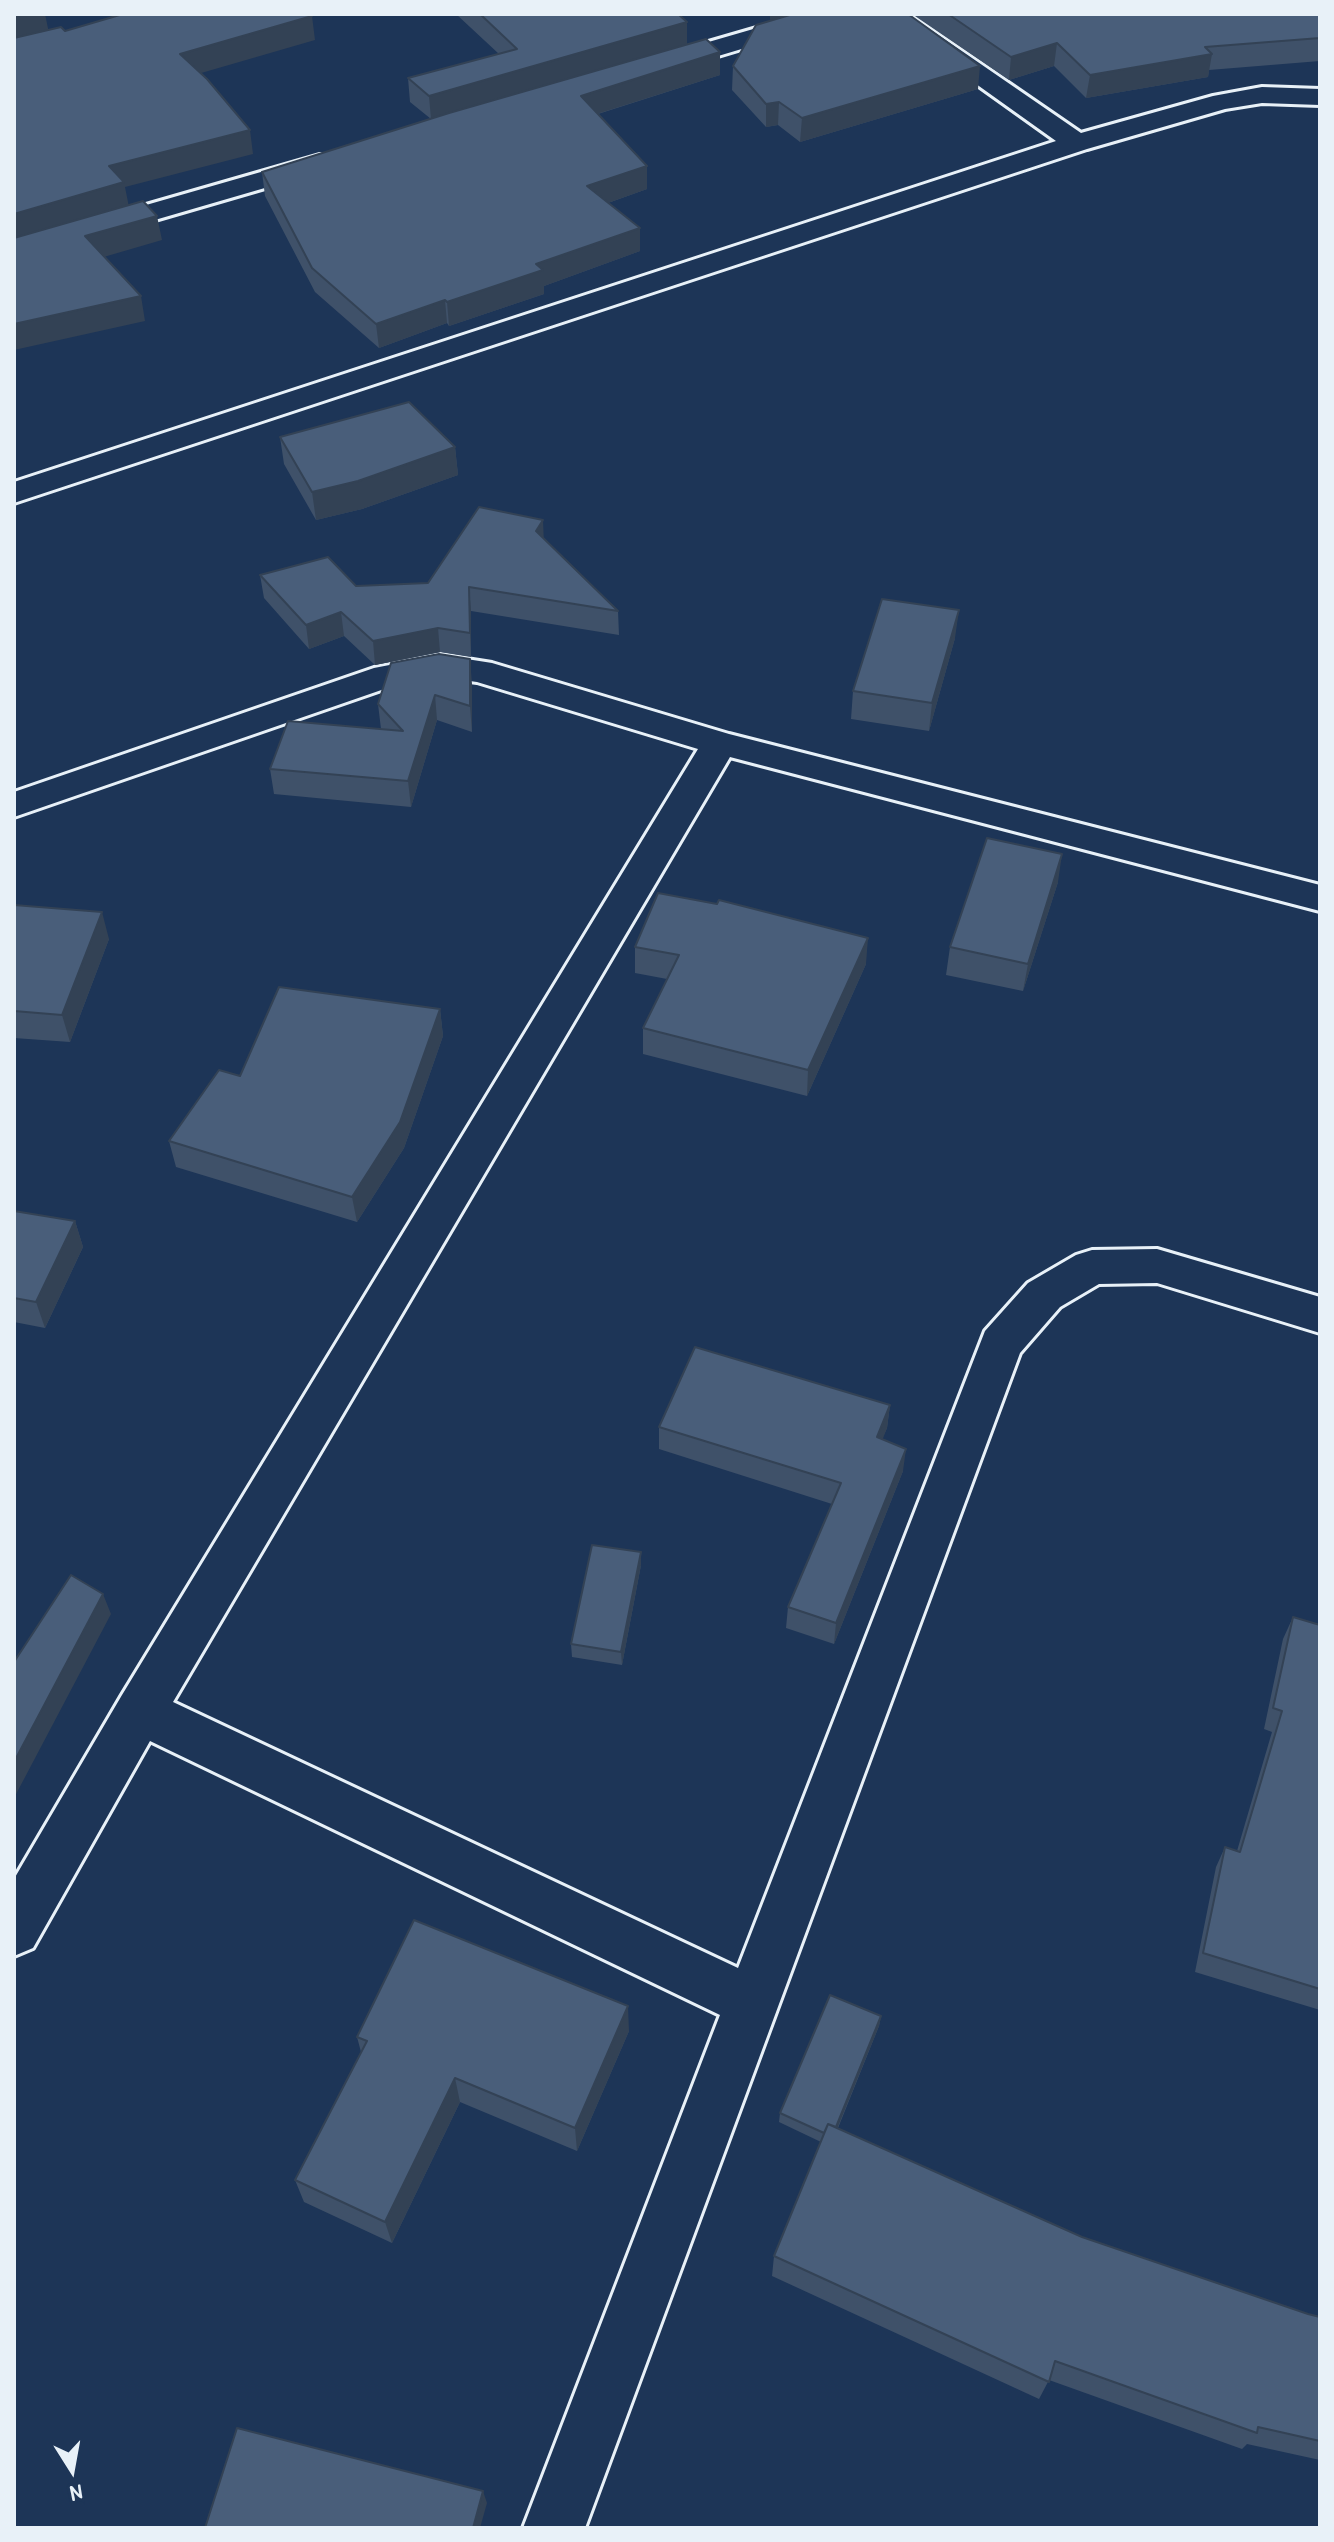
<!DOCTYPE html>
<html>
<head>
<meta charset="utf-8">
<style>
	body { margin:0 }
	#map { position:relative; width:1334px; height:2542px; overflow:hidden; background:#1d3557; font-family:"Patrick Hand",sans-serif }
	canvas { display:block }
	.frame { position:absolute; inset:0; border:16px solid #e8f1f8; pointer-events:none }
	.north { position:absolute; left:32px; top:2430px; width:80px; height:80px; -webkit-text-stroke:6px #1d3557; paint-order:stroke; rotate:169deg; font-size:22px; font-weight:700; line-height:32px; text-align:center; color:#e8f1f8 }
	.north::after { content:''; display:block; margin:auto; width:28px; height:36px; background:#e8f1f8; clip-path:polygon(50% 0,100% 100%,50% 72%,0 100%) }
</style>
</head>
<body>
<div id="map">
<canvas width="1334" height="2542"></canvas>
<div class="frame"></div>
<div class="north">N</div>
</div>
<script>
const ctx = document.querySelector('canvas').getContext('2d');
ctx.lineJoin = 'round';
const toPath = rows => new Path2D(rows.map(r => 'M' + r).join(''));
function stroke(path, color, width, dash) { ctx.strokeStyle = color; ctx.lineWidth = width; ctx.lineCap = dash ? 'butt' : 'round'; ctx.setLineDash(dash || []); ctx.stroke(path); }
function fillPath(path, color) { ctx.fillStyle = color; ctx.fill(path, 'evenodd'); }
const minor = toPath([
	[805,14,846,14,842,19,668,71,659,73,650,71,646,65,650,59,805,14],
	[878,14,908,14,1081,133,1213,96,1262,87,1320,89,1320,105,1262,103,1225,109,1087,149,14,503,14,482,1056,141,878,14],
	[320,155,330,157,334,163,330,169,14,261,14,243,320,155],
	[441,655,492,663,729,734,1320,885,1320,911,730,757,173,1702,738,1968,985,1331,1028,1283,1076,1255,1092,1250,1157,1249,1320,1297,1320,1333,1157,1283,1099,1284,1060,1307,1020,1353,585,2528,523,2528,720,2015,150,1741,33,1948,14,1956,14,1879,122,1695,698,749,477,682,441,677,393,686,14,817,14,792,374,668,441,655]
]);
stroke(minor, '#e8f1f8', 6);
fillPath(minor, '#1d3557');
fillPath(toPath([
	[456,14,678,14,687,45,720,52,720,75,598,114,647,189,608,203,640,251,544,286,544,294,449,326,447,323,379,348,315,292,265,196,262,172,431,119,410,102,408,78,499,54],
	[912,14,1320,14,1320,61,1209,70,1208,77,1086,98,1054,66,1009,80],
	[770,21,978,89,800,142,778,125,766,127,732,90,733,66],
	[280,437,455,447,458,475,362,509,316,520,284,464],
	[544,538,618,611,619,635,471,611,471,657,440,652,375,665,344,636,309,649,264,598,260,575,356,586,428,583],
	[955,638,929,731,851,719,853,691],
	[472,684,472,732,437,720,411,807,274,794,270,769,381,729,378,704],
	[1058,882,1023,991,946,975,950,947],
	[14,905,109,939,70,1042,14,1038],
	[635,947,866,964,807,1096,643,1054,643,1028,667,979,635,973],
	[440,1009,443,1036,404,1148,357,1222,176,1167,169,1141,240,1076],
	[14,1211,75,1221,83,1247,45,1328,14,1322],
	[890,1405,887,1428,882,1439,903,1471,834,1644,786,1628,788,1607,832,1504,659,1449,659,1427],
	[641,1565,622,1665,572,1657,571,1644],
	[1293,1617,1320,1625,1320,2010,1195,1972,1216,1867,1225,1847,1237,1851,1272,1732,1264,1729,1283,1639],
	[881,2016,879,2026,838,2128,1082,2237,1308,2314,1320,2317,1320,2460,1247,2444,1242,2449,1049,2380,1039,2399,772,2276,774,2256,821,2142,779,2122,780,2113],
	[629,2031,577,2151,460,2102,392,2243,304,2202,295,2180,361,2052,357,2037]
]), '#3f5169');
fillPath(toPath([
	[26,14,45,14,49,33,14,42,14,17],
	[770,14,795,14,770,21],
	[312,16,315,40,184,78,180,54],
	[687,22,687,45,431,119,429,96],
	[1057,43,1054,66,1009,80,1011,57],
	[720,52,720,75,581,119,581,96],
	[1212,54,1208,77,1086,98,1090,75],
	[980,66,978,89,800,142,802,118],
	[779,102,778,125,766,127,766,104],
	[250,130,253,154,125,187,129,207,14,240,14,214,109,166],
	[647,166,647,189,588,210,587,186],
	[157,216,162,240,90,261,85,236],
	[640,228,640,251,544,286,544,294,449,326,447,302,536,264],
	[141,296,145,321,14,350,14,324],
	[445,300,447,323,379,348,376,324],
	[455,447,458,475,362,509,316,520,312,492],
	[543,520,544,544,536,531],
	[469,587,471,611,471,657,470,633],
	[959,610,955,638,929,731,932,703],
	[341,612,344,636,309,649,306,625],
	[438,628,440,652,375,665,373,641],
	[470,659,472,684,472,732,470,706],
	[435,695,437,720,411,807,408,781],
	[1062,854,1058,882,1023,991,1028,964],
	[102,912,109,939,70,1042,62,1015],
	[868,938,866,964,807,1096,808,1070],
	[440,1009,443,1036,404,1148,357,1222,352,1197],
	[75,1221,83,1247,45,1328,36,1302],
	[890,1405,887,1428,875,1459,877,1437],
	[906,1449,903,1471,834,1644,836,1623],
	[641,1552,641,1565,622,1665,621,1652],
	[103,1594,111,1614,14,1798,14,1762],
	[628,2006,629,2031,577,2151,575,2128],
	[881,2016,879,2026,830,2146,832,2137],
	[455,2078,460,2102,392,2243,385,2222],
	[483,2491,487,2503,480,2528,473,2528]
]), '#334255');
const building = toPath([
	[14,14,26,14,14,17,14,14],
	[123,14,309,14,312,16,180,54,207,79,250,130,109,166,124,182,14,214,14,38,61,27,65,31,123,14],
	[480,14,678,14,687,22,429,96,408,78,517,49,480,14],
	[793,14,908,14,980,66,802,118,779,102,766,104,733,66,756,25,793,14],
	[948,14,1320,14,1320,38,1205,47,1212,54,1090,75,1057,43,1011,57,948,14],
	[706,39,720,52,581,96,647,166,587,186,640,228,536,264,543,270,447,302,445,300,376,324,312,268,262,172,449,113,706,39],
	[143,201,157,216,85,236,141,296,14,324,14,238,143,201],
	[409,402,455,447,358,481,312,492,280,437,409,402],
	[479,507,543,520,536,531,618,611,469,587,470,633,438,628,373,641,341,612,306,625,260,575,328,557,356,586,428,583,479,507],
	[882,599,959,610,932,703,853,691,882,599],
	[439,654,470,659,470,706,435,695,408,781,270,769,288,721,403,731,378,704,391,663,439,654],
	[987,838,1062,854,1028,964,950,947,987,838],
	[658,893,717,904,719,900,868,938,808,1070,643,1028,679,955,635,947,658,893],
	[14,905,102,912,62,1015,14,1011,14,905],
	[279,987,440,1009,400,1122,352,1197,169,1141,219,1070,240,1076,279,987],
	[14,1211,75,1221,36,1302,14,1298,14,1211],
	[695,1347,890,1405,877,1437,906,1449,836,1623,788,1607,841,1483,659,1427,695,1347],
	[592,1545,641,1552,621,1652,571,1644,592,1545],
	[71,1575,103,1594,14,1762,14,1662,71,1575],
	[1293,1617,1320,1625,1320,1989,1203,1953,1225,1847,1240,1852,1282,1711,1273,1708,1293,1617],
	[414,1920,628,2006,575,2128,455,2078,385,2222,295,2180,367,2041,357,2037,414,1920],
	[830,1995,881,2016,836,2127,828,2124,824,2133,780,2113,830,1995],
	[828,2124,1082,2237,1308,2314,1320,2317,1320,2441,1258,2427,1257,2433,1055,2361,1049,2382,774,2256,828,2124],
	[237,2428,483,2491,473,2528,205,2528,237,2428]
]);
fillPath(building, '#495e7a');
stroke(building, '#334255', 2);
</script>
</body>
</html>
